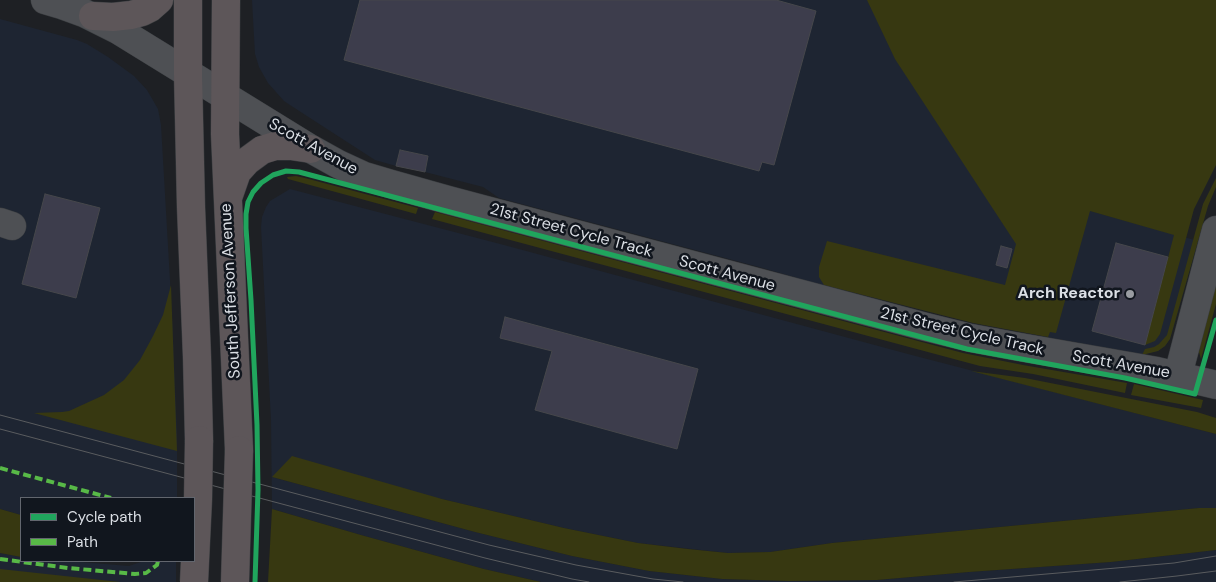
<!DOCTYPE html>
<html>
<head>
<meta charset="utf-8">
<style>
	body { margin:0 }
	#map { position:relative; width:1216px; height:582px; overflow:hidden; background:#1e2024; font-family:"DM Sans",sans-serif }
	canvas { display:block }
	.legend { position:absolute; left:20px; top:497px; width:175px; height:65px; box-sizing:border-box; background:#11161e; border:1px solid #62666e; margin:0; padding:6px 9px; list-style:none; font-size:15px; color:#dbdfe5 }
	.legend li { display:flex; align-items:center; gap:10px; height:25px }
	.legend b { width:25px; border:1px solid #62666e }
</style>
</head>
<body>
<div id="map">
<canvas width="1216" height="582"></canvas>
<ul class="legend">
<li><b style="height:6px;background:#20a55d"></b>Cycle path</li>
<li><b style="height:6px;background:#58b947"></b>Path</li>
</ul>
</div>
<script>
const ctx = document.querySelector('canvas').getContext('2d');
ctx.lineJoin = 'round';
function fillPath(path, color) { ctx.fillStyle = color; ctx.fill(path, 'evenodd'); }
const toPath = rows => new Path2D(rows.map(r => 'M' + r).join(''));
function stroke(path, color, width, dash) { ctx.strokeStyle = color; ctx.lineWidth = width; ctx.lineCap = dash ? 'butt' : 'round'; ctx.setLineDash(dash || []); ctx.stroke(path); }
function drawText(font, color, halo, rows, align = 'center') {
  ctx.font = font + ' "DM Sans",sans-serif'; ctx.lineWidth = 5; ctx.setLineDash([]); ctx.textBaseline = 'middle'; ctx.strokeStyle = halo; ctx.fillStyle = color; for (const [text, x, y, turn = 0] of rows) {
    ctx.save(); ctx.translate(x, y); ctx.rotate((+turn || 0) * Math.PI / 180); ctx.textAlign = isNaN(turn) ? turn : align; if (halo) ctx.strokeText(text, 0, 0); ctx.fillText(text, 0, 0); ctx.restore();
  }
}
fillPath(toPath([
	[252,0,870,0,998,185,1198,241,1170,339,1165,346,1158,351,1142,355,973,323,811,282,759,267,499,198,483,187,425,172,428,156,400,150,396,166,375,160,293,107,284,101,268,83,259,67,255,54],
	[0,19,77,40,87,44,108,57,134,76,147,90,158,109,161,125,172,315,177,434,177,498,21,498,21,515,0,509],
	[290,189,504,245,908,354,1216,434,1216,508,1199,508,832,543,770,552,728,553,638,543,564,528,442,499,272,477,475,532,572,556,649,571,722,579,789,581,877,580,969,572,1111,562,1216,550,1216,582,541,582,484,569,361,535,272,509,271,420,261,227,262,217,266,207,270,201],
	[0,553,21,557,21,561,68,561,129,566,144,561,176,561,176,582,0,582]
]), '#1e2532');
fillPath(toPath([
	[867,0,1216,0,1216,165,1194,209,1160,334,1155,341,1145,345,1174,235,1090,211,1056,333,1050,332,1048,337,973,323,824,285,819,277,819,267,827,241,1005,285,1016,244,895,59],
	[296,176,305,178,418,208,416,214,288,179,287,177],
	[1216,178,1216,187,1208,206,1170,339,1165,346,1158,351,1142,355,1145,349,1154,347,1159,344,1167,335,1203,204],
	[435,212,963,353,1023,365,1127,383,1125,393,1033,374,980,366,432,219],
	[1216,283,1216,304,1201,359,1199,352,1200,342],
	[171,285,177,451,34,413,62,412,69,411,104,395,124,380,140,360,153,336,163,315],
	[971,371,1025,378,1197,412,1216,418,1216,434],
	[1134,384,1203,400,1201,408,1131,395],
	[292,456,442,499,564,528,638,543,688,549,728,553,770,552,832,543,1199,508,1216,508,1216,550,1111,562,969,572,877,580,789,581,722,579,649,571,572,556,475,532,272,477],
	[0,509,21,515,21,557,0,553],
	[272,509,361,535,484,569,541,582,268,582],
	[0,569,120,582,0,582]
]), '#373811');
const building = toPath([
	[360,0,776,0,816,11,774,165,762,162,759,171,344,60,360,0],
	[400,150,428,156,425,172,396,166,400,150],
	[45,194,100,208,76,298,22,284,45,194],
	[1116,243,1168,257,1145,345,1092,331,1116,243],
	[1001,246,1012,249,1007,268,996,265,1001,246],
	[505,317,698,369,677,449,535,410,552,351,500,338,505,317]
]);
fillPath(building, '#3d3d4c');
stroke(building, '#46474b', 1);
const minor = toPath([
	[45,0,62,5,84,13,118,30,311,149,338,164,364,176,391,184,448,200,926,327,971,338,1014,346,1157,371,1216,385],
	[0,222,12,226],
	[1178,375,1216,230]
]);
const major = toPath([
	[188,0,188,74,191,207,197,357,199,440],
	[226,0,225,134,239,450],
	[93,16,113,17,131,15,142,12,150,8,159,0],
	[229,195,237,172,247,161,262,150,275,146,291,146,311,149]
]);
stroke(minor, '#3a3d40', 29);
stroke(major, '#3a3d40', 29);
stroke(minor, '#4e5054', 28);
stroke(major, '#5d5659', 28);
stroke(toPath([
	[0,415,489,545,576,565,653,579,683,582],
	[0,429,485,558,572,579,589,582],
	[954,582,1174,563,1216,556],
	[1120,582,1177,576,1216,571]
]), '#5a5c5f', 1);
const majorBridge = toPath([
	[194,582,198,499,199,440],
	[235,582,239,450]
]);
stroke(majorBridge, '#3a3d40', 29, []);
stroke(majorBridge, '#5d5659', 28);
stroke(toPath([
	[0,468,111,498],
	[0,559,68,568,135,574,146,573,157,565,158,561]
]), '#58b947', 4, [8, 4]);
stroke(toPath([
	[255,582,258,490,257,425,251,300,246,228,246,214,248,202,253,192,261,183,273,175,286,171,299,172,967,349,1125,378,1195,394,1216,320]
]), '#20a55d', 5);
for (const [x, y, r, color] of [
	[1130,294,5,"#999ca1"]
]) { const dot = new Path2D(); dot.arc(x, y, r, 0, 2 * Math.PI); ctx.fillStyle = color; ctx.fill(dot); stroke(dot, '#11161e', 2); }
drawText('16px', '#dbdfe5', '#11161e', [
	["Scott Avenue",313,147,29],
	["21st Street Cycle Track",571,231,15],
	["Scott Avenue",727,274,15],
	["South Jefferson Avenue",231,291,-93],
	["21st Street Cycle Track",962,332,13],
	["Scott Avenue",1121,365,10]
]);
drawText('bold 16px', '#dbdfe5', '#11161e', [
	["Arch Reactor",1120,294]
], 'right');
</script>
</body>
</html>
